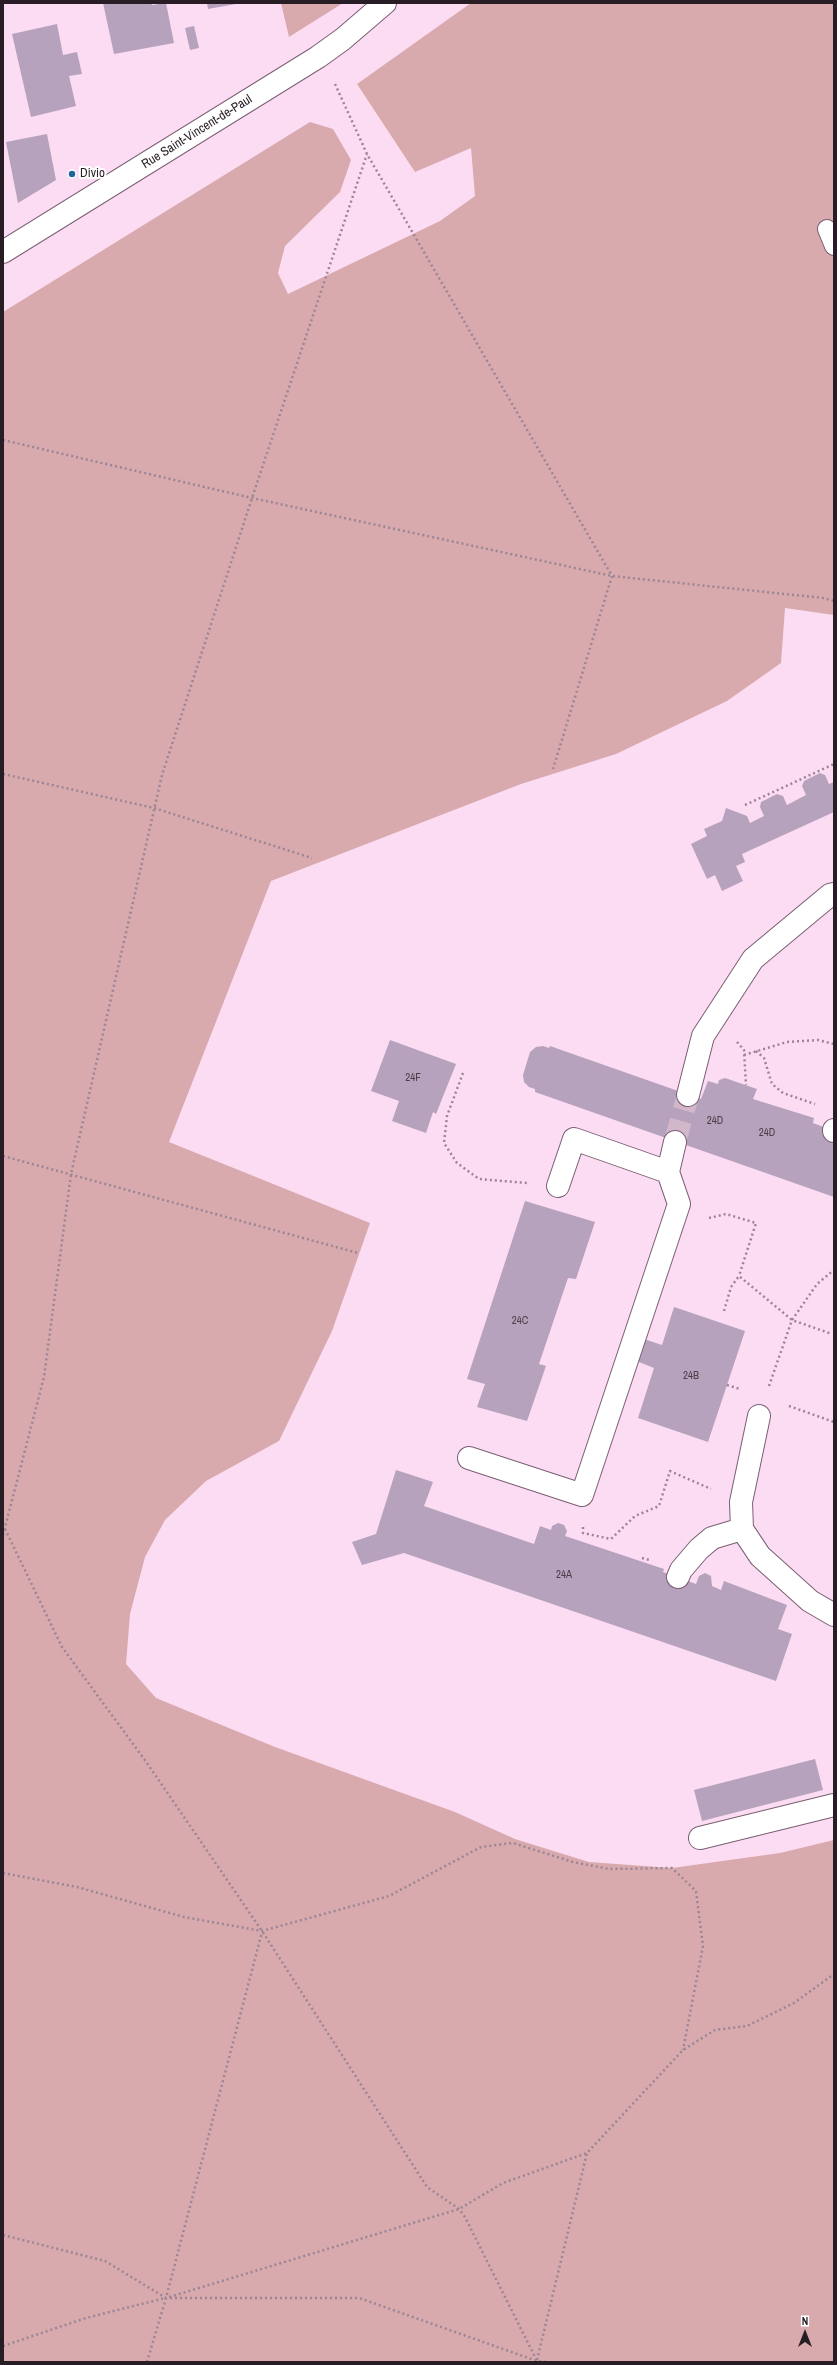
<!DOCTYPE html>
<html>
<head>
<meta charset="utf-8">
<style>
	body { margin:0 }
	#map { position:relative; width:837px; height:2365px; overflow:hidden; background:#fcdcf3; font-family:"Archivo Narrow",sans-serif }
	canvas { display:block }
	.frame { position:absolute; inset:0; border:4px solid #291d25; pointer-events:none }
	.north { position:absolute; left:785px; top:2313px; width:40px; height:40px; -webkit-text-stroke:3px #fff; paint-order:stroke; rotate:0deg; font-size:11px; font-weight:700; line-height:16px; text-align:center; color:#291d25 }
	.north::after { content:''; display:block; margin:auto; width:14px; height:18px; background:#291d25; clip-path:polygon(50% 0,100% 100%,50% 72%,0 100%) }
</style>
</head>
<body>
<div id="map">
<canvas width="837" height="2365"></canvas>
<div class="frame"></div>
<div class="north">N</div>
</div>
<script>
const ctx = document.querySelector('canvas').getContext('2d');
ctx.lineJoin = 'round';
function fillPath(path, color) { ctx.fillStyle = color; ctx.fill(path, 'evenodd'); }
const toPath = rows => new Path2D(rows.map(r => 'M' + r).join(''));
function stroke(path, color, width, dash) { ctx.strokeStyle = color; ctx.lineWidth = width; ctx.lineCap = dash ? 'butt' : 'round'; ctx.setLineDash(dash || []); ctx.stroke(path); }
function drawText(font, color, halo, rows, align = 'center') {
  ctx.font = font + ' "Archivo Narrow",sans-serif'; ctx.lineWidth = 4; ctx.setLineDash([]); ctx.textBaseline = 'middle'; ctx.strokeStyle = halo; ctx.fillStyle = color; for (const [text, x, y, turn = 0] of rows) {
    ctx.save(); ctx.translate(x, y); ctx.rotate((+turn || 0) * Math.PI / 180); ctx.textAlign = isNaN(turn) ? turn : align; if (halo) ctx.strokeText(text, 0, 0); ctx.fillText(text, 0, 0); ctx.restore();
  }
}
fillPath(toPath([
	[281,3,343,3,289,37],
	[471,3,834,3,834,615,785,608,781,663,727,701,616,754,521,784,271,881,169,1142,370,1223,332,1331,279,1441,206,1481,165,1520,145,1557,130,1614,126,1664,156,1698,275,1747,455,1812,515,1839,589,1862,672,1868,780,1853,834,1840,834,2362,3,2362,3,312,310,122,333,129,351,160,340,192,285,246,278,273,288,294,440,221,475,196,471,148,415,172,357,84]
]), '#d8aaae');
fillPath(toPath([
	[103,3,151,3,152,5,166,3,174,43,114,54],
	[207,3,236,3,236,4,208,9],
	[57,24,63,55,77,52,82,74,69,76,76,106,31,117,12,34],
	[194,26,199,48,190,50,185,28],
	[47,134,56,180,18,203,6,142],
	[820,773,825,775,829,784,834,782,834,812,742,854,745,862,736,866,743,881,722,891,715,875,707,879,691,844,707,836,704,829,722,821,726,808,747,816,750,823,764,816,760,807,761,802,777,794,783,796,787,805,806,795,802,786,804,781],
	[390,1040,456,1064,436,1114,433,1112,426,1133,392,1121,399,1101,371,1091],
	[543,1046,549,1048,550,1046,701,1099,708,1081,718,1084,719,1080,725,1078,757,1089,753,1099,814,1118,813,1123,834,1131,834,1197,535,1092,535,1089,529,1087,524,1082,523,1075,530,1052,536,1047],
	[525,1201,595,1222,576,1279,568,1278,539,1364,546,1366,527,1421,477,1407,485,1384,467,1379],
	[674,1307,745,1331,708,1442,638,1418,654,1368,634,1360,641,1338,662,1345],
	[396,1470,433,1482,424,1506,534,1544,540,1526,551,1530,552,1526,558,1523,564,1525,567,1531,565,1536,664,1569,663,1572,696,1584,699,1576,705,1573,711,1576,712,1586,721,1590,724,1581,787,1605,778,1629,792,1634,776,1681,404,1553,362,1565,352,1542,376,1534],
	[815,1759,823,1790,702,1821,694,1790]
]), '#b7a2bd');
stroke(toPath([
	[675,1142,688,1095]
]), '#d2b6ca', 22, [22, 11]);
const service = toPath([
	[827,229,834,246]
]);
const minor = toPath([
	[3,252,318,57,343,39,385,3],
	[688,1095,703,1036,753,959,830,895,834,894],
	[834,1131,834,1130],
	[558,1186,574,1139,668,1172],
	[759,1416,741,1502,742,1529,760,1556,810,1601,834,1615],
	[469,1458,582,1495,679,1204,668,1172,675,1142],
	[678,1577,681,1570,699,1549,712,1538,742,1529],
	[700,1838,834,1805]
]);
stroke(service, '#7a5f73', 20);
stroke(minor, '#7a5f73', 24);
stroke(toPath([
	[335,84,367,154,612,576,553,769],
	[3,440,252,498,612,576,823,598,834,601],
	[3,774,154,808,312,858],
	[745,805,834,764],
	[737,1042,744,1050,746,1085],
	[756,1051,764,1058,772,1084,783,1093,815,1104],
	[744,1055,787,1042,818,1040,834,1044],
	[463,1073,447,1116,444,1143,457,1163,479,1179,527,1183],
	[3,1156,358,1253],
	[709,1218,726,1214,756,1223,739,1276],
	[724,1311,731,1287,739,1276,792,1320,832,1334],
	[727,1385,740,1389],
	[769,1386,792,1320,817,1284,834,1270],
	[789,1406,834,1422],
	[583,1527,583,1533,611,1539,635,1516,659,1506,670,1471,711,1489],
	[5,1529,62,1647,147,1763,262,1931,427,2187,459,2209,465,2217,537,2361],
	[3,1535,44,1377,71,1174,162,775,252,498,367,154],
	[642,1558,650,1560],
	[3,1873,77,1887,184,1917,262,1931,389,1896,481,1847,513,1843,573,1862,609,1869,672,1868,696,1891,703,1946,683,2050],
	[3,2235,105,2261,166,2298,459,2209,503,2183,587,2153,683,2050,715,2030,747,2026,794,2003,834,1974],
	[170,2298,359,2298,537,2361,547,2362],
	[3,2346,86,2318,165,2298],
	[537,2360,587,2153],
	[147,2362,166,2298,262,1932]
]), '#9b8595', 2.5, [2, 3]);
stroke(service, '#fff', 18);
stroke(minor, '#fff', 22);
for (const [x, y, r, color] of [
	[72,174,4,"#22669b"]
]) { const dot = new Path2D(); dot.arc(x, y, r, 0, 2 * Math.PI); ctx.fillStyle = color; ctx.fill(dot); stroke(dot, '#fff', 1.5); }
drawText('11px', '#4c3e4b', null, [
	["24F",413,1078],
	["24D",715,1121],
	["24D",767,1133],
	["24C",520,1321],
	["24B",691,1376],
	["24A",564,1575]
]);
drawText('13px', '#291d25', '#fff', [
	["Rue Saint-Vincent-de-Paul",197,132,-32]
]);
drawText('13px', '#291d25', '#fff', [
	["Divio",80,174]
], 'left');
</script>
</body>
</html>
